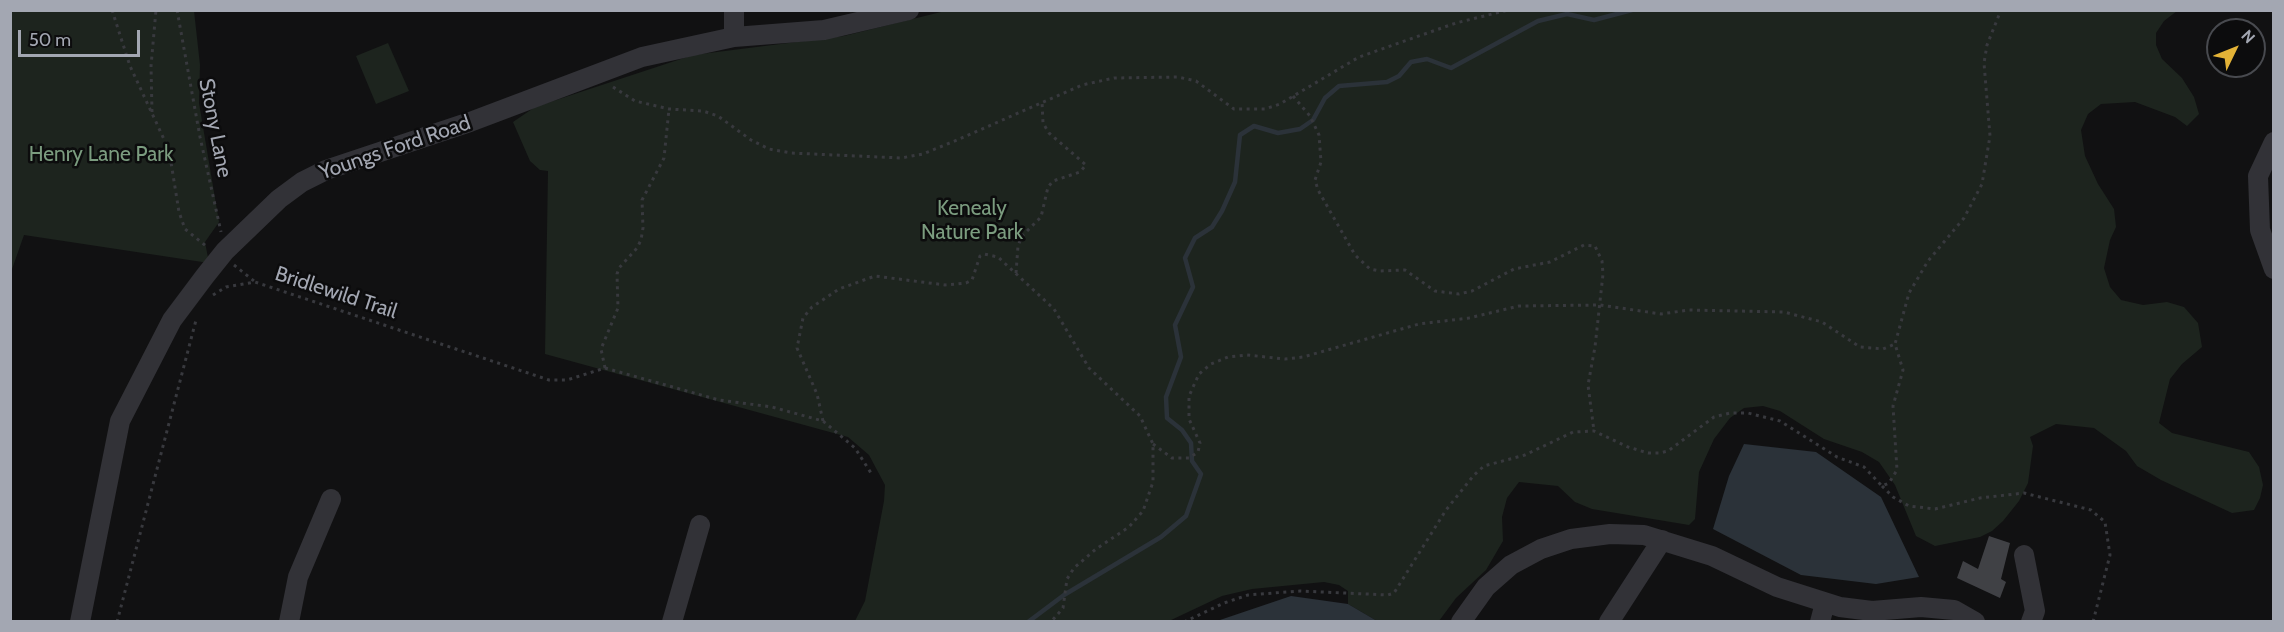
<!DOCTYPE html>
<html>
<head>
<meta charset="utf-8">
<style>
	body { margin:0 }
	#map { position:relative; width:2284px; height:632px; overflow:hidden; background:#111112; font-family:Cabin,sans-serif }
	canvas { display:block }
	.frame { position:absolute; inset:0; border:12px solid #a3a7b2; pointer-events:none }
	.north { position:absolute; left:2206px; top:18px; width:60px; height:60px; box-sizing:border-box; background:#0c0c0d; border:2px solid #484a4f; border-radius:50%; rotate:47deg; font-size:16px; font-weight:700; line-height:24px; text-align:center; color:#a3a7b2 }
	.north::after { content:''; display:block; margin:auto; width:21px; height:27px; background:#e4b337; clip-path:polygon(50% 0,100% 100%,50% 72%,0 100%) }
	.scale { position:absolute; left:18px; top:30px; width:122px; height:27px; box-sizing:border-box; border:3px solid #a3a7b2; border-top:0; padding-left:8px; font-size:18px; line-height:21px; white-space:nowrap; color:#a3a7b2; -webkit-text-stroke:4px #0c0c0d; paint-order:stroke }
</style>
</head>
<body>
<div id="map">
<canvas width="2284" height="632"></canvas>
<div class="frame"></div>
<div class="north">N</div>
<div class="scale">50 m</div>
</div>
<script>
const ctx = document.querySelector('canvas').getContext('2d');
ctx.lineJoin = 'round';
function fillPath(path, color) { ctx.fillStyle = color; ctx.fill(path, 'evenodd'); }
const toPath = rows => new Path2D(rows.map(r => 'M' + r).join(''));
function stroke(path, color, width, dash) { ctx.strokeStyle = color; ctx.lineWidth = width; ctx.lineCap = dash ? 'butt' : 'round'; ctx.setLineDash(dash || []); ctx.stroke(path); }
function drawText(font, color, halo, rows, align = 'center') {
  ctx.font = font + ' Cabin,sans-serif'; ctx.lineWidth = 5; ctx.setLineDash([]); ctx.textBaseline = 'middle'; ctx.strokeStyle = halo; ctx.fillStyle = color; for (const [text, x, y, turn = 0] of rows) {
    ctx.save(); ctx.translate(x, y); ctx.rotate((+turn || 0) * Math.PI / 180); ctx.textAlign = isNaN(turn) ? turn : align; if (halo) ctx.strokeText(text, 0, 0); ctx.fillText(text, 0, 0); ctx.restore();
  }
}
fillPath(toPath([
	[11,11,194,11,200,65,199,103,219,222,205,242,209,263,24,235,11,272],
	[945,11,2177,11,2164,21,2156,33,2156,45,2162,59,2182,78,2194,97,2199,114,2187,126,2175,117,2135,102,2101,104,2088,114,2081,130,2085,156,2098,184,2114,209,2116,227,2110,240,2104,268,2110,287,2121,300,2143,305,2167,302,2184,307,2198,323,2202,347,2182,364,2170,379,2159,423,2172,433,2249,452,2259,467,2263,485,2260,498,2254,510,2232,513,2161,480,2137,466,2126,451,2094,428,2056,424,2030,437,2033,446,2028,483,2019,501,2003,521,1992,531,1980,537,1935,546,1916,536,1895,485,1879,462,1862,452,1824,439,1780,411,1763,406,1744,408,1730,418,1714,439,1699,472,1695,519,1689,525,1592,509,1575,502,1558,486,1519,482,1507,498,1502,517,1503,541,1486,570,1456,598,1439,621,1377,621,1348,604,1348,591,1339,585,1324,582,1252,589,1222,596,1169,621,855,621,865,601,884,501,885,485,869,455,848,437,545,354,548,171,540,170,530,161,513,122,535,107,693,55,844,36],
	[388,43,409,91,376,104,356,56]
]), '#1d241e');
fillPath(toPath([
	[1744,444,1816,452,1881,497,1919,577,1876,584,1801,575,1713,529,1729,476],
	[1291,596,1348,604,1377,621,1217,621]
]), '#2b3239');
stroke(toPath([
	[1028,622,1064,595,1161,537,1186,516,1201,474,1192,461,1191,443,1182,430,1167,418,1166,397,1181,357,1175,325,1193,287,1185,258,1195,238,1212,227,1222,211,1235,182,1240,135,1254,126,1278,133,1300,129,1313,120,1325,98,1339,86,1387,82,1399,76,1411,62,1427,59,1451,68,1538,21,1567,14,1594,20,1632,10]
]), '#2b3239', 4.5);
fillPath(toPath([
	[1989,536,2010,543,2001,579,2006,582,2000,598,1957,578,1963,561,1978,569]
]), '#404145');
stroke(toPath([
	[112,10,130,66,169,150,179,212,185,229,206,246],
	[177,10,200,137,221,232],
	[613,87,635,101,669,109,703,111,718,116,751,140,769,149,791,153,901,158,923,154,957,140,1082,85,1114,78,1178,77,1196,81,1234,109,1265,109,1280,104,1359,57,1456,23,1508,10],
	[1293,96,1310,116,1319,135,1321,162,1315,180,1318,190,1355,255,1370,269,1380,271,1405,270,1435,291,1459,294,1472,291,1514,269,1550,262,1584,245,1595,246,1602,261,1603,274,1595,347,1588,385,1594,431],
	[152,112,151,66,156,10],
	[234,265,254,281],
	[1016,273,1018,246,1022,236,1041,217,1048,187,1053,181,1080,172,1086,165,1049,133,1043,123,1042,102],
	[213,295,226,287,255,282,549,380,567,380,605,368],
	[605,368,719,400,772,407,823,421,855,448,871,473],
	[605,368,601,349,618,308,617,274,619,268,637,248,641,240,643,228,642,200,664,158,669,109],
	[823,421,817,394,797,348,803,318,812,307,839,289,875,276,945,285,966,283,972,280,980,256,984,254,998,257,1054,309,1089,368,1140,416,1153,444,1153,482,1143,511,1129,527,1096,549,1074,568,1067,579,1063,608,1051,622],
	[1153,444,1172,458,1189,458,1198,452,1200,443,1189,419,1189,396,1199,374,1211,364,1228,357,1247,355,1285,359,1303,357,1419,324,1469,318,1519,306,1600,305,1661,314,1689,310,1784,312,1822,322,1860,347,1883,349,1895,344],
	[1882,486,1893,497,1909,506,1935,509,1980,498,2024,493,2091,510,2105,522,2110,555,2093,622],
	[117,622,196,320],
	[1184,622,1224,603,1248,595,1300,591,1388,595,1394,593,1446,510,1474,475,1484,466,1525,455,1573,432,1594,431,1628,447,1648,453,1660,453,1668,451,1714,417,1730,413,1748,413,1780,421,1837,457,1864,467,1882,486,1889,483,1897,470,1893,406,1903,370,1895,344,1909,293,1928,261,1964,218,1982,184,1990,136,1984,63,1987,45,2001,10]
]), '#38393e', 3, [3, 4.5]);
stroke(toPath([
	[734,37,734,10],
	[2274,142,2258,176,2260,230,2274,269],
	[2024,555,2035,611,2031,622],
	[80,622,120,421,172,320,205,276,225,251,279,199,302,182,326,170,470,122,642,57,734,37,824,30,909,10],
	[289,622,298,577,331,499],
	[672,622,700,525],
	[1461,622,1486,587,1511,565,1541,549,1571,539,1610,534,1644,535,1712,556,1777,587,1840,607,1872,611,1921,607,1954,610,1975,622],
	[1609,622,1662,540],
	[1820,622,1825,603]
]), '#323237', 20);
drawText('21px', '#a3a7b2', '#0c0c0d', [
	["Stony Lane",215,128,79],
	["Youngs Ford Road",395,148,-19],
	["Bridlewild Trail",336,293,18]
]);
drawText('21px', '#7b9c7f', '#0c0c0d', [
	["Henry Lane Park",101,155],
	["Kenealy",972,209],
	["Nature Park",972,233]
]);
</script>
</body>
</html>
